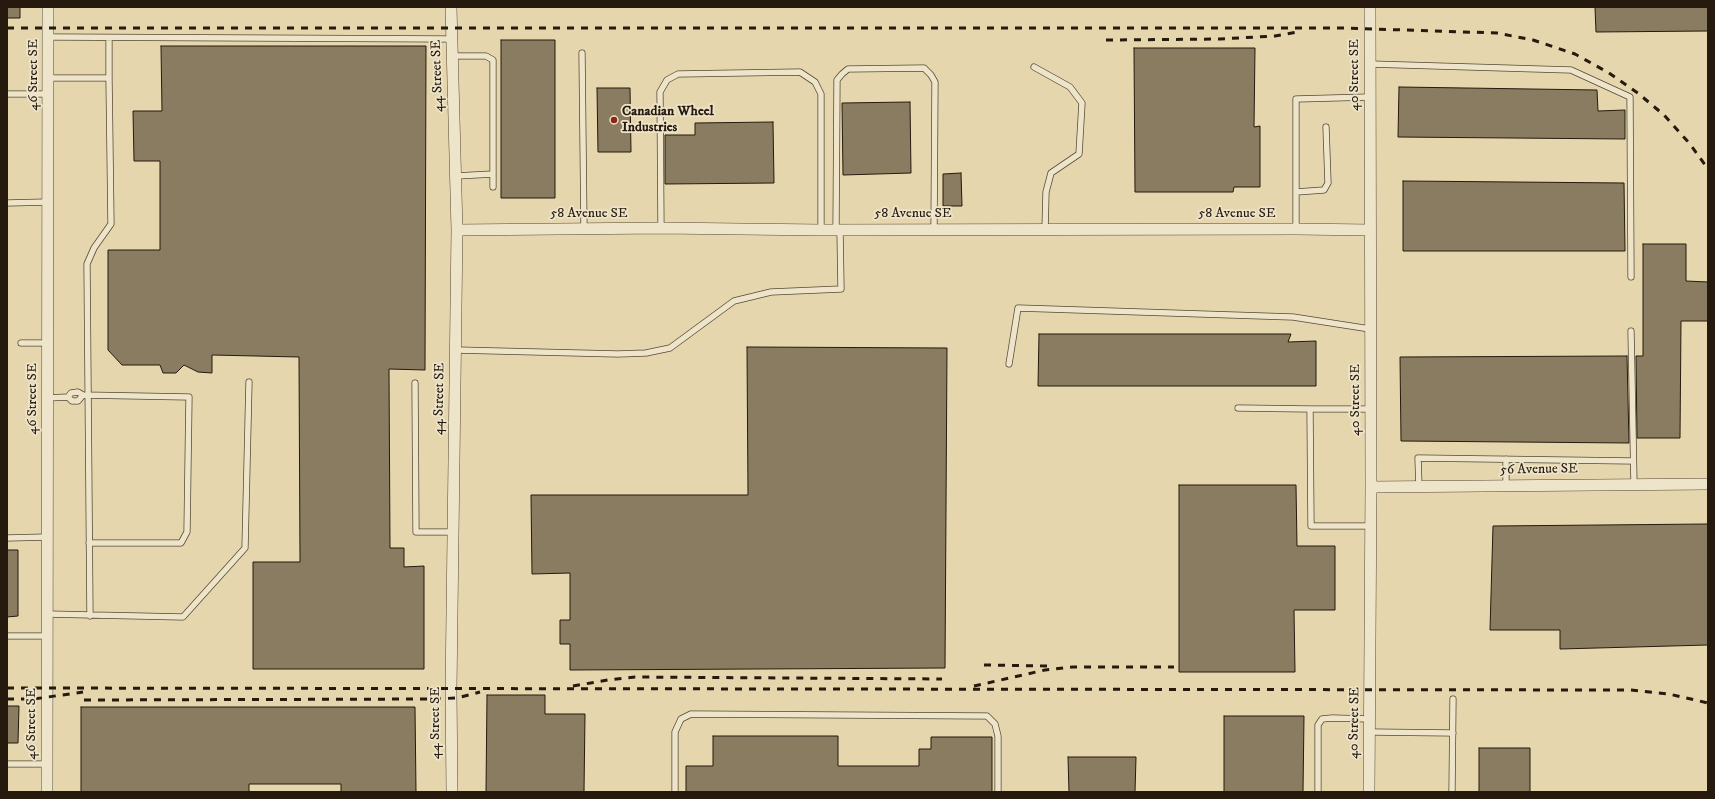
<!DOCTYPE html>
<html>
<head>
<meta charset="utf-8">
<style>
	body { margin:0 }
	#map { position:relative; width:1715px; height:799px; overflow:hidden; background:#e5d6ad; font-family:"IM FELL DW Pica",serif }
	canvas { display:block }
	.frame { position:absolute; inset:0; border:8px solid #251a0d; pointer-events:none }
</style>
</head>
<body>
<div id="map">
<canvas width="1715" height="799"></canvas>
<div class="frame"></div>
</div>
<script>
const ctx = document.querySelector('canvas').getContext('2d');
ctx.lineJoin = 'round';
function fillPath(path, color) { ctx.fillStyle = color; ctx.fill(path, 'evenodd'); }
const toPath = rows => new Path2D(rows.map(r => 'M' + r).join(''));
function stroke(path, color, width, dash) { ctx.strokeStyle = color; ctx.lineWidth = width; ctx.lineCap = dash ? 'butt' : 'round'; ctx.setLineDash(dash || []); ctx.stroke(path); }
function drawText(font, color, halo, rows, align = 'center') {
  ctx.font = font + ' "IM FELL DW Pica",serif'; ctx.lineWidth = 3.5; ctx.setLineDash([]); ctx.textBaseline = 'middle'; ctx.strokeStyle = halo; ctx.fillStyle = color; for (const [text, x, y, turn = 0] of rows) {
    ctx.save(); ctx.translate(x, y); ctx.rotate((+turn || 0) * Math.PI / 180); ctx.textAlign = isNaN(turn) ? turn : align; if (halo) ctx.strokeText(text, 0, 0); ctx.fillText(text, 0, 0); ctx.restore();
  }
}
const building = toPath([
	[7,7,20,7,20,18,7,18,7,7],
	[1595,7,1708,7,1708,31,1596,32,1595,7],
	[501,40,555,40,555,198,501,198,501,40],
	[161,46,426,46,425,370,389,369,390,548,404,548,404,567,424,566,424,669,253,669,253,562,300,562,299,357,212,355,212,373,198,372,184,365,176,373,163,373,160,365,122,365,108,350,108,250,160,250,160,161,134,161,133,111,162,111,161,46],
	[1134,48,1255,48,1254,127,1260,126,1260,187,1234,187,1233,192,1135,192,1134,48],
	[1399,87,1597,90,1598,111,1625,110,1625,139,1398,137,1399,87],
	[597,88,630,88,631,152,598,152,597,88],
	[910,102,911,173,843,175,842,103,910,102],
	[773,122,774,183,665,184,665,135,695,135,695,123,773,122],
	[961,173,962,206,943,206,943,174,961,173],
	[1403,181,1624,183,1625,251,1403,251,1403,181],
	[1643,244,1686,244,1686,281,1708,282,1708,321,1681,321,1680,438,1637,438,1636,356,1643,356,1643,244],
	[1039,334,1291,334,1288,342,1316,341,1316,386,1038,386,1039,334],
	[747,347,947,348,945,668,570,670,570,644,560,644,560,620,570,620,570,573,532,574,531,495,748,495,747,347],
	[1627,356,1629,443,1401,441,1400,357,1627,356],
	[1179,485,1296,485,1297,546,1335,546,1335,610,1294,610,1295,672,1179,672,1179,485],
	[1708,524,1708,645,1560,649,1560,630,1490,630,1493,526,1708,524],
	[7,550,18,550,18,616,7,617,7,550],
	[487,695,545,695,545,714,585,714,584,792,486,792,487,695],
	[7,706,19,706,18,743,7,743,7,706],
	[81,707,415,707,416,792,341,792,341,784,249,784,249,792,81,792,81,707],
	[1224,716,1304,716,1303,792,1224,792,1224,716],
	[713,736,838,736,838,766,919,766,919,749,931,749,931,737,992,737,992,792,686,792,686,766,713,766,713,736],
	[1479,748,1530,748,1530,792,1479,792,1479,748],
	[1068,757,1136,757,1135,792,1069,792,1068,757]
]);
fillPath(building, '#897c60');
stroke(building, '#251a0d', 1);
const lane = toPath([
	[49,37,451,39],
	[582,53,584,229],
	[452,56,486,56,493,60,493,187],
	[1370,64,1571,70,1630,97,1631,277],
	[1034,67,1070,87,1082,103,1079,154,1051,173,1046,192,1045,230],
	[48,78,109,78,111,224,94,248,87,264,90,616],
	[109,78,109,38],
	[7,94,48,94],
	[456,176,493,174],
	[1296,192,1324,190,1328,183,1326,127],
	[7,203,48,202],
	[661,228,660,92,667,80,678,74,800,72,815,82,821,94,821,230],
	[1296,229,1296,99,1370,97],
	[836,230,837,80,842,74,848,69,924,68,931,75,935,82,934,229],
	[1631,331,1634,484],
	[21,343,48,343],
	[456,350,618,354,646,353,670,348,734,301,771,292,841,289,840,230],
	[1009,364,1018,308,1293,317,1370,329],
	[415,383,416,532,453,532],
	[68,397,71,393,78,392,83,395,189,397,187,532,181,543,89,543],
	[47,398,68,397,72,401,78,401,83,395],
	[1238,408,1310,409],
	[1370,409,1310,409,1311,526,1370,526],
	[1506,459,1506,486],
	[1419,487,1418,458,1633,461],
	[7,538,47,537],
	[47,614,183,617,245,548,249,382],
	[7,636,47,636],
	[1370,732,1453,733],
	[7,764,47,764],
	[675,792,675,732,681,719,691,714,987,716,995,724,998,736,998,792],
	[1318,792,1318,725,1322,719,1332,718,1370,719],
	[1452,792,1453,699]
]);
const street = toPath([
	[451,7,457,230,451,690,452,792],
	[457,230,661,228,821,230,1296,229,1370,230],
	[1371,487,1708,484],
	[47,792,48,7],
	[1369,792,1371,487,1370,7]
]);
stroke(lane, '#554935', 7);
stroke(street, '#554935', 12);
stroke(lane, '#eee4ca', 5.5);
stroke(street, '#eee4ca', 11);
stroke(toPath([
	[7,28,1342,28,1497,33,1533,40,1575,54,1609,73,1639,94,1664,115,1690,144,1708,169],
	[1106,40,1220,39,1275,36,1298,32],
	[984,665,1048,666],
	[573,686,608,680,635,677,942,679],
	[974,686,1045,670,1073,667,1174,667],
	[7,688,1631,690,1669,694,1708,703],
	[7,699,34,699,83,692],
	[84,700,433,699,457,698,480,692]
]), '#251a0d', 3, [7, 7]);
for (const [x, y, r, color] of [
	[614,120,4,"#8f2418"]
]) { const dot = new Path2D(); dot.arc(x, y, r, 0, 2 * Math.PI); ctx.fillStyle = color; ctx.fill(dot); stroke(dot, '#eee4ca', 1.5); }
drawText('14px', '#251a0d', '#eee4ca', [
	["46 Street SE",34,75,-90],
	["40 Street SE",1355,75,-90],
	["44 Street SE",438,76,-92],
	["58 Avenue SE",589,214],
	["58 Avenue SE",913,214],
	["58 Avenue SE",1237,214],
	["46 Street SE",33,399,-90],
	["44 Street SE",440,399,-89],
	["40 Street SE",1356,400,-90],
	["56 Avenue SE",1539,470,-1],
	["44 Street SE",436,723,-90],
	["40 Street SE",1355,723,-89],
	["46 Street SE",32,724,-90]
]);
drawText('bold 14px', '#251a0d', '#eee4ca', [
	["Canadian Wheel",622,112],
	["Industries",622,128]
], 'left');
</script>
</body>
</html>
